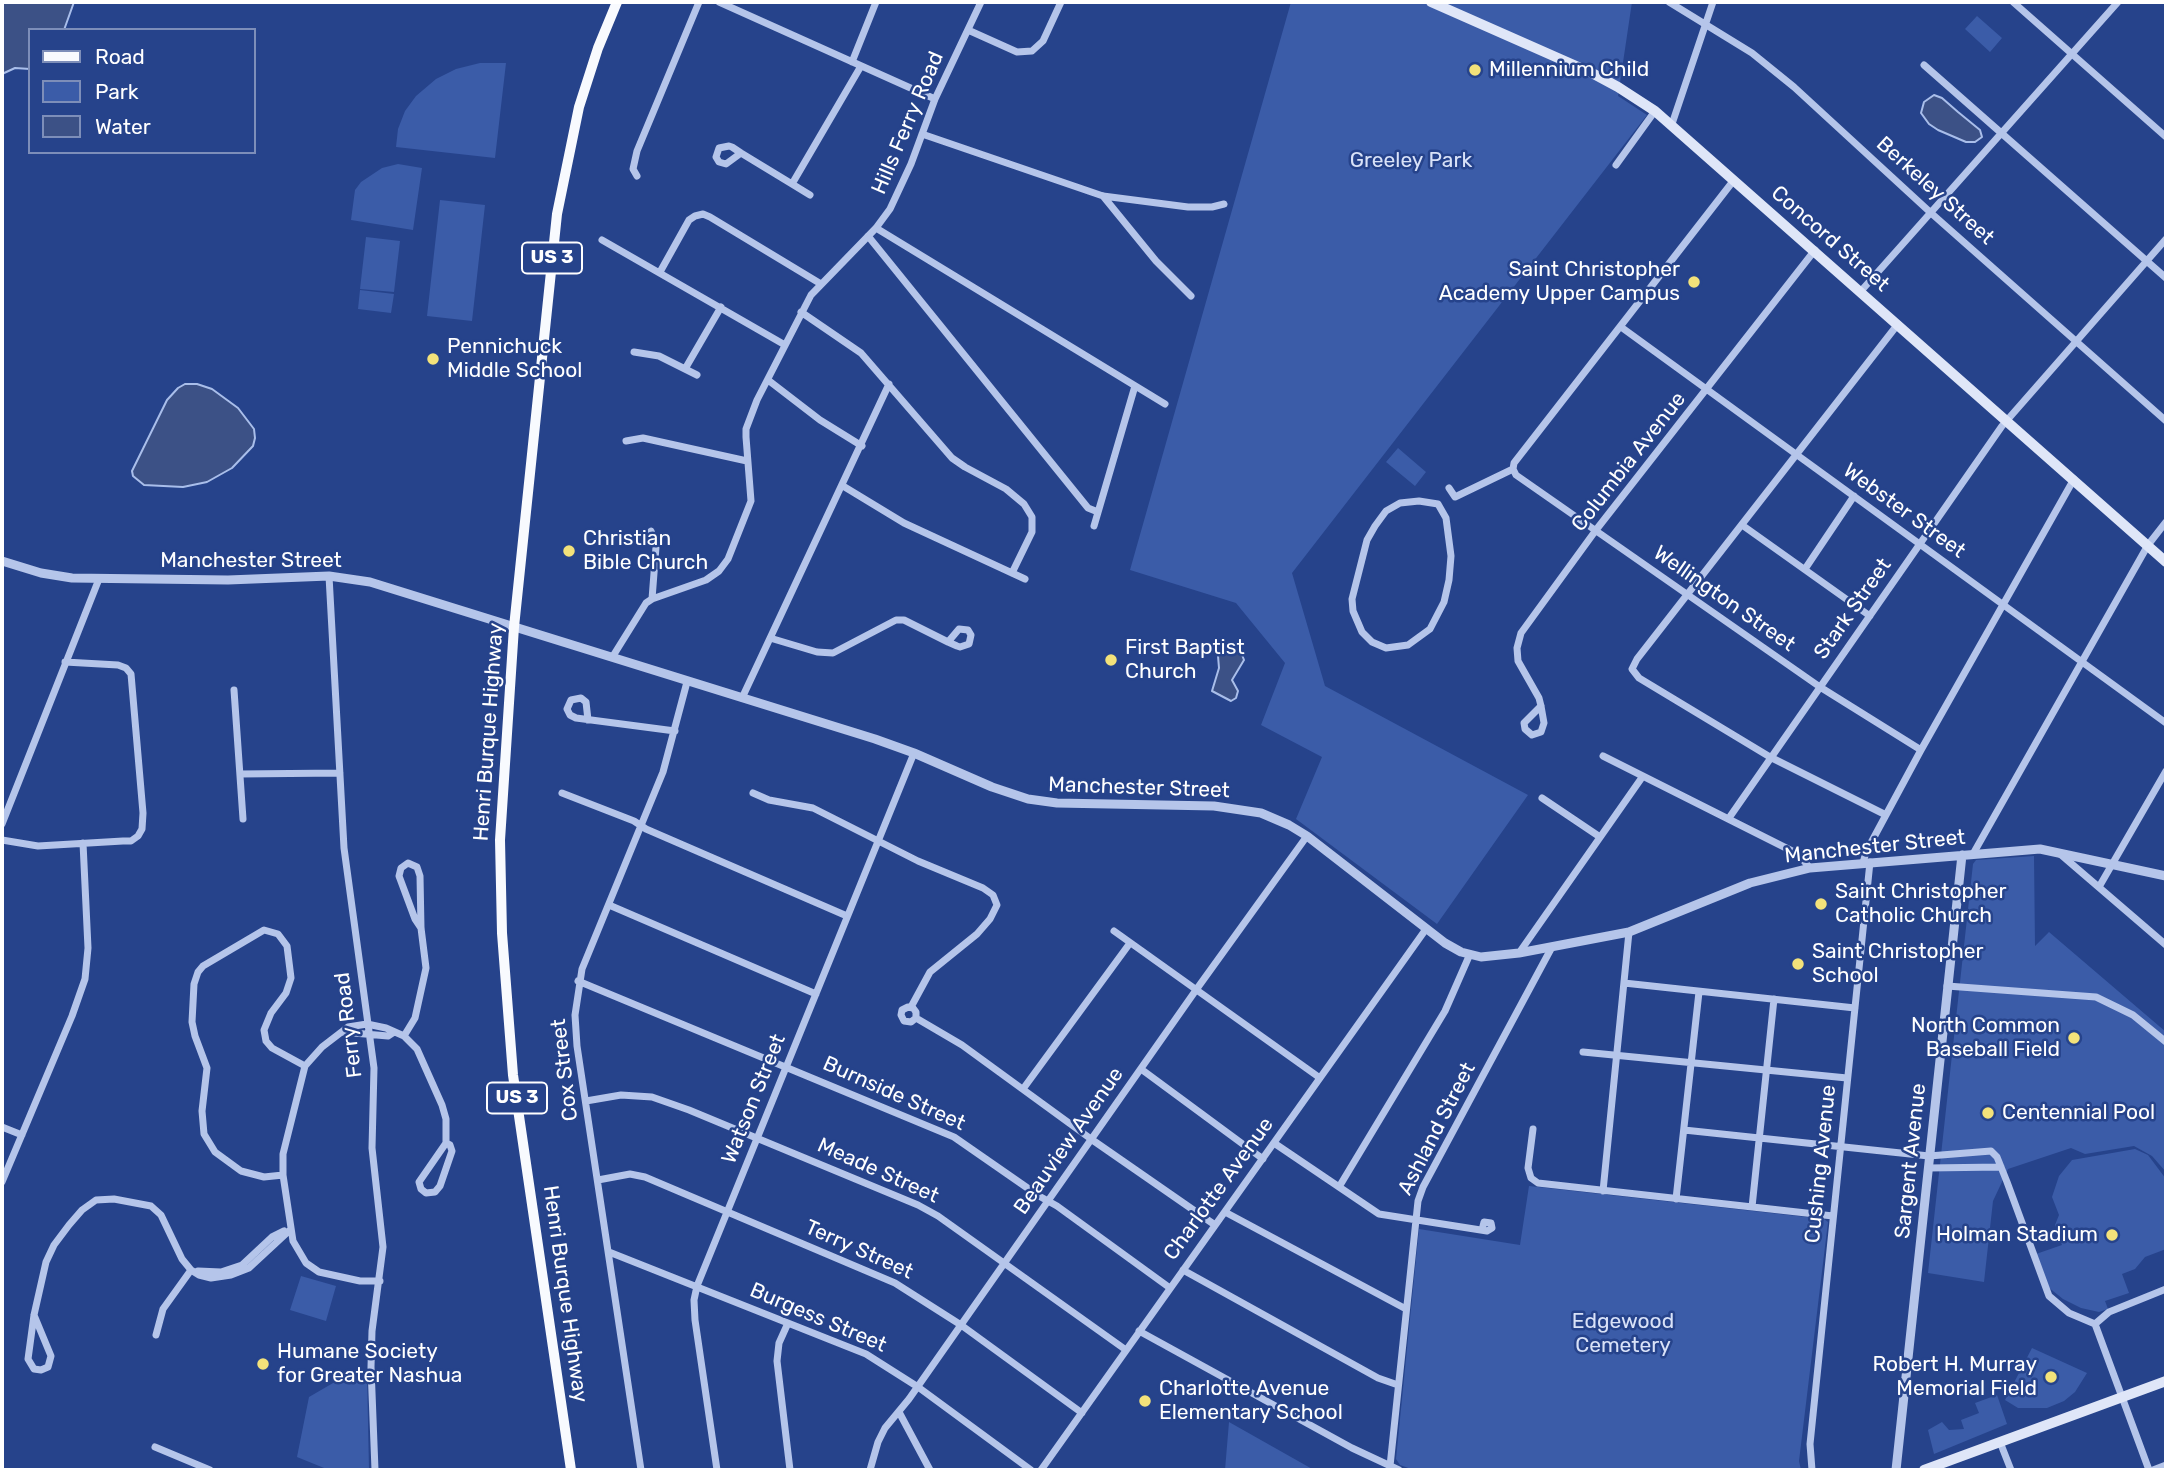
<!DOCTYPE html>
<html>
<head>
<meta charset="utf-8">
<style>
	body { margin:0 }
	#map { position:relative; width:2168px; height:1472px; overflow:hidden; background:#26438b; font-family:Rubik,sans-serif }
	canvas { display:block }
	.frame { position:absolute; inset:0; border:4px solid #fff; pointer-events:none }
	.legend { position:absolute; left:28px; top:28px; width:228px; height:126px; box-sizing:border-box; background:#26438b; border:2px solid #7d8eb9; margin:0; padding:9px 12px; list-style:none; font-size:21px; color:#fff }
	.legend li { display:flex; align-items:center; gap:14px; height:35px }
	.legend b { width:35px; border:2px solid #7d8eb9 }
</style>
</head>
<body>
<div id="map">
<canvas width="2168" height="1472"></canvas>
<div class="frame"></div>
<ul class="legend">
<li><b style="height:9px;background:#f8fafe"></b>Road</li>
<li><b style="height:19px;background:#3b5ca8"></b>Park</li>
<li><b style="height:19px;background:#3c5186"></b>Water</li>
</ul>
</div>
<script>
const ctx = document.querySelector('canvas').getContext('2d');
ctx.lineJoin = 'round';
function fillPath(path, color) { ctx.fillStyle = color; ctx.fill(path, 'evenodd'); }
const toPath = rows => new Path2D(rows.map(r => 'M' + r).join(''));
function stroke(path, color, width, dash) { ctx.strokeStyle = color; ctx.lineWidth = width; ctx.lineCap = dash ? 'butt' : 'round'; ctx.setLineDash(dash || []); ctx.stroke(path); }
function drawText(font, color, halo, rows, align = 'center') {
  ctx.font = font + ' Rubik,sans-serif'; ctx.lineWidth = 5; ctx.setLineDash([]); ctx.textBaseline = 'middle'; ctx.strokeStyle = halo; ctx.fillStyle = color; for (const [text, x, y, turn = 0] of rows) {
    ctx.save(); ctx.translate(x, y); ctx.rotate((+turn || 0) * Math.PI / 180); ctx.textAlign = isNaN(turn) ? turn : align; if (halo) ctx.strokeText(text, 0, 0); ctx.fillText(text, 0, 0); ctx.restore();
  }
}
fillPath(toPath([
	[1291,2,1632,2,1618,96,1647,115,1292,573,1325,686,1528,795,1437,924,1296,819,1322,757,1261,725,1285,663,1236,603,1130,570],
	[1977,16,2002,38,1990,52,1965,29],
	[480,63,506,63,495,158,396,147,398,129,405,111,416,96,436,79,456,69],
	[398,164,422,168,413,230,351,220,355,190,361,182,382,168],
	[440,200,485,205,472,321,427,316],
	[366,237,400,241,394,292,360,289],
	[360,290,394,294,391,313,358,309],
	[1398,448,1426,472,1415,486,1386,462],
	[2034,856,2035,946,2049,932,2166,1032,2166,1172,2152,1156,2134,1146,2085,1154,2071,1148,2008,1169,1993,1201,1984,1282,1928,1273,1973,864,1976,860],
	[2135,1149,2148,1155,2166,1179,2166,1249,2145,1257,2135,1269,2122,1274,2129,1293,2105,1301,2108,1309,2099,1312,2081,1308,2063,1299,2048,1287,2036,1254,2062,1245,2055,1225,2059,1215,2052,1197,2059,1176,2072,1160],
	[1529,1186,1824,1219,1828,1222,1799,1461,1801,1470,1414,1470,1400,1465,1396,1459,1419,1229,1520,1245],
	[301,1276,336,1286,326,1321,290,1310],
	[2032,1348,2087,1373,2075,1392,2064,1401,2047,1408,2018,1408,2005,1400],
	[363,1371,367,1374,369,1470,329,1470,297,1457,309,1397,352,1372],
	[1997,1395,2007,1424,1934,1454,1928,1430,1942,1422,1949,1430,1964,1429,1961,1420,1979,1413,1975,1403],
	[1229,1422,1314,1470,1225,1470]
]), '#3b5ca8');
const water = toPath([
	[2,2,74,2,64,30,30,30,30,69,15,68,2,74,2,2],
	[1934,95,1942,98,1958,112,1980,130,1982,137,1975,142,1966,142,1938,130,1929,124,1921,113,1924,102,1934,95],
	[185,384,197,384,212,389,238,408,254,429,255,438,253,446,232,468,207,482,183,487,144,485,133,476,132,471,167,400,178,388,185,384],
	[1232,643,1238,644,1244,660,1232,680,1238,691,1236,698,1231,701,1212,691,1219,668,1218,656,1232,643]
]);
fillPath(water, '#3c5186');
stroke(water, '#a9beea', 2);
stroke(toPath([
	[719,2,935,99],
	[1669,2,1752,53,1794,87,1931,213,2166,421],
	[2013,2,2166,137],
	[968,30,1017,52,1032,51,1043,41,1061,2],
	[852,62,876,2],
	[1924,65,2166,278],
	[1672,124,1713,2],
	[922,134,1103,196,1188,207,1212,207,1224,204],
	[741,153,726,164,719,162,716,157,719,148,729,146,732,147,741,153,792,184,810,195],
	[1616,165,1655,111],
	[637,176,633,169,637,151,699,2],
	[792,184,861,66],
	[1103,196,1156,261,1191,296],
	[876,228,1165,404],
	[868,236,1088,508,1098,512],
	[602,240,785,345],
	[660,272,689,220,695,216,703,214,710,217,821,284],
	[1861,291,2118,2],
	[801,312,861,353,952,458,965,467,1006,489,1024,504,1032,517,1032,532,1012,573],
	[1621,327,2166,723],
	[634,352,659,356,697,375],
	[685,369,721,307],
	[768,380,820,420,862,446],
	[626,441,643,438,747,461],
	[1513,469,1516,475,1820,687,1921,750],
	[843,486,904,523,1025,579],
	[1449,488,1455,497,1513,469,1514,463,1734,180],
	[1419,501,1438,504,1446,518,1451,556,1449,580,1444,602,1430,629,1408,645,1386,648,1372,642,1362,632,1353,611,1352,599,1367,540,1375,526,1386,511,1400,503,1419,501],
	[1742,525,1870,616],
	[1094,526,1135,386],
	[651,531,656,547,652,599],
	[1805,569,1854,496],
	[329,576,344,848,374,1068,372,1148,383,1247,372,1331,371,1367,375,1470],
	[770,638,817,652,833,653,896,620,904,620,948,642,957,646,960,647,969,644,971,635,968,630,959,629,948,642],
	[613,656,646,603,652,599,706,580,719,571,728,559,751,501,746,437,746,429,757,400,811,295,876,228,890,209,911,164,935,99,981,2],
	[234,690,243,819],
	[742,698,889,384],
	[1541,706,1524,723,1525,729,1532,735,1541,732,1544,723,1541,706,1539,698,1518,661,1517,648,1521,633,1596,530,1815,250],
	[588,720,586,702,581,698,571,700,567,709,570,715,576,718,675,731],
	[1603,756,1798,854,1810,868],
	[240,774,340,773],
	[562,793,634,821,646,829,847,916],
	[753,793,769,800,813,808,918,861,983,888,993,895,997,905,990,919,977,934,930,972,911,1007],
	[1542,798,1600,837],
	[1886,815,1770,757,1639,678,1632,669,1637,659,1898,324],
	[1729,818,2002,426,2166,239],
	[2,824,99,579],
	[2,840,38,846,123,841,131,841,138,836,142,829,143,813,131,674,126,668,118,665,65,662],
	[2059,853,2166,945],
	[1973,854,2148,545,2166,522],
	[1863,863,1866,852,1921,750,2074,479],
	[2099,887,2166,771],
	[609,905,816,994],
	[1114,931,1320,1078],
	[1519,953,1643,776],
	[578,981,954,1137,1039,1196,1057,1206,1170,1288],
	[1624,983,1855,1008],
	[1947,986,2096,997,2133,1015,2166,1042],
	[916,1018,911,1022,904,1021,901,1015,902,1010,908,1007,913,1008,916,1012,916,1018,962,1045,1091,1139,1215,1225],
	[342,1032,388,1036,394,1032],
	[404,1036,415,1018,426,968,421,928,420,876,417,867,408,863,401,868,399,876,415,919,421,928],
	[1583,1052,1847,1078],
	[1141,1069,1263,1159],
	[1023,1089,1130,943],
	[586,1101,621,1095,652,1097,689,1110,918,1205,938,1216,1126,1350],
	[2,1127,22,1135],
	[1533,1129,1528,1168,1531,1178,1538,1183,1833,1216],
	[1684,1130,1929,1156,1991,1151,1997,1157,2007,1182,2049,1296,2069,1313,2095,1324],
	[1274,1143,1379,1214,1487,1231,1492,1228,1491,1223,1484,1222,1482,1230],
	[1928,1168,2001,1167],
	[283,1175,264,1177,241,1171,215,1152,204,1134,202,1111,207,1068,195,1036,192,1022,194,984,198,972,203,966,264,930,278,934,287,946,291,978,286,993,271,1013,264,1030,266,1041,272,1048,305,1066],
	[598,1180,630,1174,645,1177,895,1283,961,1325,1082,1413],
	[2,1182,72,1016,85,979,88,948,83,843],
	[1339,1187,1445,1011,1470,954],
	[1603,1191,1629,932],
	[1676,1199,1699,992],
	[1752,1207,1774,999],
	[1225,1212,1406,1309],
	[609,1252,866,1354,918,1387,1031,1470],
	[1183,1270,1378,1378,1398,1385],
	[198,1271,221,1272,242,1265,272,1237,284,1231],
	[380,1281,360,1281,319,1272,306,1263,293,1241,283,1175,283,1154,305,1066,322,1047,348,1027,367,1024,386,1028,404,1036,417,1049,442,1105,446,1119,446,1143,419,1182,421,1189,426,1193,435,1192,440,1186,452,1151,450,1145,446,1143],
	[34,1315,51,1356,48,1367,41,1370,34,1369,28,1359,34,1315,46,1262,54,1245,69,1225,82,1210,96,1200,114,1199,151,1206,161,1215,182,1259,191,1270,199,1275,211,1278,231,1275,249,1268,290,1230],
	[788,1323,779,1343,777,1361,790,1470],
	[2095,1324,2149,1470],
	[2095,1324,2109,1312,2166,1289],
	[1139,1331,1352,1448,1399,1470],
	[156,1335,163,1309,191,1270],
	[899,1412,930,1470],
	[2000,1442,2011,1470],
	[155,1447,210,1470],
	[1390,1466,1418,1201,1423,1187,1552,947],
	[641,1470,577,1046,575,1015,582,969,663,772,687,682],
	[717,1470,695,1320,694,1300,697,1286,914,753],
	[870,1470,878,1442,885,1428,909,1399,1196,990,1307,836],
	[1041,1470,1426,929],
	[1812,1470,1810,1444,1870,862],
	[2153,1470,2166,1465]
]), '#b5c5ea', 7);
stroke(toPath([
	[2,561,41,573,72,578,228,580,329,576,370,582,875,739,914,753,992,787,1028,799,1057,803,1214,806,1261,813,1289,825,1307,836,1445,943,1461,952,1481,957,1519,953,1629,932,1750,883,1810,868,2040,849,2166,876],
	[1896,1470,1962,855]
]), '#b5c5ea', 9);
stroke(toPath([
	[1431,2,1592,73,1618,87,1655,111,2166,562],
	[1924,1470,2166,1381]
]), '#dfe6f8', 10);
stroke(toPath([
	[571,1470,513,1075,502,933,500,840,514,627,557,214,579,107,598,48,617,2]
]), '#f8fafe', 10);
for (const [x, y, r, color] of [
	[1475,70,7,"#f3e27a"],
	[1694,282,7,"#f3e27a"],
	[433,359,7,"#f3e27a"],
	[569,551,7,"#f3e27a"],
	[1111,660,7,"#f3e27a"],
	[1821,904,7,"#f3e27a"],
	[1798,964,7,"#f3e27a"],
	[2074,1038,7,"#f3e27a"],
	[1988,1113,7,"#f3e27a"],
	[2112,1235,7,"#f3e27a"],
	[263,1364,7,"#f3e27a"],
	[2051,1377,7,"#f3e27a"],
	[1145,1401,7,"#f3e27a"]
]) { const dot = new Path2D(); dot.arc(x, y, r, 0, 2 * Math.PI); ctx.fillStyle = color; ctx.fill(dot); stroke(dot, '#26438b', 2.5); }
for (const [x, y, w] of [
	[552,258,60],
	[517,1098,60]
]) { const box = new Path2D(); box.roundRect(x - w / 2, y - 15.5, w, 31, 5); ctx.fillStyle = '#26438b'; ctx.fill(box); stroke(box, '#fff', 2); }
drawText('bold 19px', '#fff', null, [
	["US 3",552,258],
	["US 3",517,1098]
]);
drawText('21px', '#fff', '#26438b', [
	["Millennium Child",1489,70],
	["Saint Christopher",1680,270,"right"],
	["Academy Upper Campus",1680,294,"right"],
	["Pennichuck",447,347],
	["Middle School",447,371],
	["Christian",583,539],
	["Bible Church",583,563],
	["First Baptist",1125,648],
	["Church",1125,672],
	["Saint Christopher",1835,892],
	["Catholic Church",1835,916],
	["Saint Christopher",1812,952],
	["School",1812,976],
	["North Common",2060,1026,"right"],
	["Baseball Field",2060,1050,"right"],
	["Centennial Pool",2002,1113],
	["Holman Stadium",2098,1235,"right"],
	["Humane Society",277,1352],
	["for Greater Nashua",277,1376],
	["Robert H. Murray",2037,1365,"right"],
	["Memorial Field",2037,1389,"right"],
	["Charlotte Avenue",1159,1389],
	["Elementary School",1159,1413]
], 'left');
drawText('21px', '#fff', '#26438b', [
	["Hills Ferry Road",908,123,-67],
	["Berkeley Street",1935,191,42],
	["Concord Street",1830,239,41],
	["Columbia Avenue",1629,462,-52],
	["Webster Street",1904,511,36],
	["Manchester Street",251,561],
	["Wellington Street",1724,599,35],
	["Stark Street",1853,609,-55],
	["Henri Burque Highway",489,732,-86],
	["Manchester Street",1139,788,2],
	["Manchester Street",1875,847,-6],
	["Ferry Road",349,1025,-97],
	["Cox Street",565,1070,-97],
	["Burnside Street",894,1094,24],
	["Watson Street",754,1099,-68],
	["Ashland Street",1437,1129,-63],
	["Beauview Avenue",1069,1141,-55],
	["Sargent Avenue",1911,1161,-84],
	["Cushing Avenue",1821,1164,-84],
	["Meade Street",878,1171,24],
	["Charlotte Avenue",1219,1189,-54],
	["Terry Street",859,1250,24],
	["Henri Burque Highway",565,1294,82],
	["Burgess Street",818,1318,23]
]);
drawText('21px', '#d9e2f8', '#26438b', [
	["Greeley Park",1411,161],
	["Edgewood",1623,1322],
	["Cemetery",1623,1346]
]);
</script>
</body>
</html>
